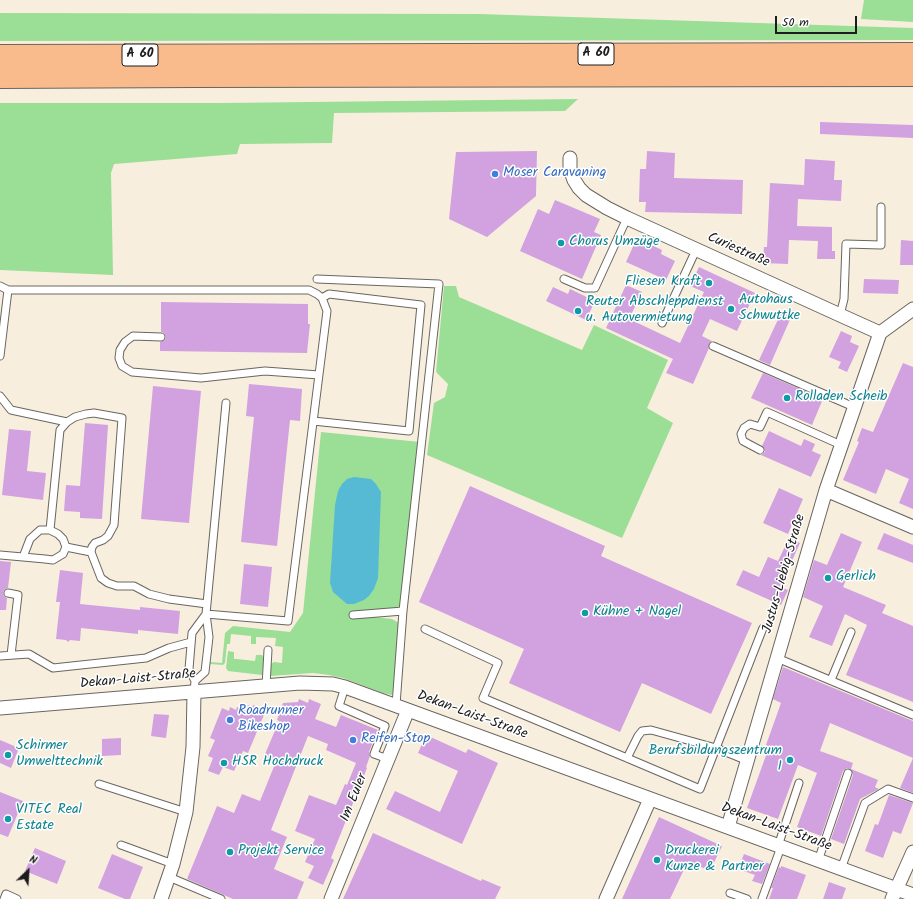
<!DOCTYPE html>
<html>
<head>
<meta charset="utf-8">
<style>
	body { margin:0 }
	#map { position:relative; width:913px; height:899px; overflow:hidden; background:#f8eede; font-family:Kalam,sans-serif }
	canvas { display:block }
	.north { position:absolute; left:8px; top:851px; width:40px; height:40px; -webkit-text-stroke:3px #fff; paint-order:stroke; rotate:25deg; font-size:11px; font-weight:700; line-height:16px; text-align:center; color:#1c1c1c }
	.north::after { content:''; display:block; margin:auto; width:14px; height:18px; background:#1c1c1c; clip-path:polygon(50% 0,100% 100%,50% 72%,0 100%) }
	.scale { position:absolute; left:775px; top:16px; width:82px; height:18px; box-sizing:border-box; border:2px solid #1c1c1c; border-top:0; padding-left:5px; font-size:12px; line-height:14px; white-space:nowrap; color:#1c1c1c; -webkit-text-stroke:3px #fff; paint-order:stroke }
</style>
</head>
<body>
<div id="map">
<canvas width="913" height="899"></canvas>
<div class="north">N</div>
<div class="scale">50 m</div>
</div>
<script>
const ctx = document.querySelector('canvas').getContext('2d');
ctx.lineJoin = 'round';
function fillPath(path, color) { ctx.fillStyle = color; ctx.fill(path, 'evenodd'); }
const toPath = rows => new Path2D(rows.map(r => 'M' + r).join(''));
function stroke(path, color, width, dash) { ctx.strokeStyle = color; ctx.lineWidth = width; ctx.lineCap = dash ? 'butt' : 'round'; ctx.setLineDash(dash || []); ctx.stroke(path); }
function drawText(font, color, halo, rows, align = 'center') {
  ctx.font = font + ' Kalam,sans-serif'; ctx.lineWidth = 3; ctx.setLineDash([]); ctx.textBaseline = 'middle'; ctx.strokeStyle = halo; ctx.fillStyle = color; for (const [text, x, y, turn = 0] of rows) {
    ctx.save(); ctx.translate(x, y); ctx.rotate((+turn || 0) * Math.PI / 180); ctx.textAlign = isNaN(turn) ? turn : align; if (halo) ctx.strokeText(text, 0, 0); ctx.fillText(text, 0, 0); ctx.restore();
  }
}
fillPath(toPath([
	[864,0,913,0,913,22,861,19],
	[0,13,479,14,913,28,913,40,0,41],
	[578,99,565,111,334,113,332,143,240,144,237,154,114,164,111,173,113,275,0,270,0,103,221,103],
	[444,286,456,286,459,297,582,350,594,325,668,360,647,408,673,423,622,538,427,455,434,403,445,397,448,384,436,372],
	[321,432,420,442,403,602,400,609,367,616,392,619,399,623,396,680,392,695,383,693,343,678,329,675,313,673,270,676,271,664,274,662,282,663,283,647,275,646,276,638,256,637,256,644,251,644,251,636,231,634,230,644,227,644,225,663,223,665,210,664,210,662,222,663,225,633,233,626,290,632,303,613],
	[228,651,234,652,234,659,237,659,255,661,256,655,262,655,264,658,262,675,228,671,226,668]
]), '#9bde95');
fillPath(toPath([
	[354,477,371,479,376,484,381,492,378,578,374,589,369,596,364,600,354,604,347,604,333,592,330,583,335,505,338,491,342,484,347,479]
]), '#56bad5');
fillPath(toPath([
	[820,122,913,125,913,138,820,134],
	[537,151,536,196,487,237,449,219,456,152],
	[647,151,675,153,674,178,743,180,742,214,645,212,646,202,639,202,640,169,646,169],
	[805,159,835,161,834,180,842,180,841,201,798,199,797,226,832,227,832,251,835,251,835,259,817,259,818,241,789,240,788,264,763,263,764,247,767,247,770,183,804,185],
	[555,200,600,219,594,232,601,235,582,279,520,251,538,209,549,214],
	[637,238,662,250,661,254,675,261,666,280,626,262],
	[901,240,913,241,913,265,900,265],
	[699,267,755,293,737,331,710,319,702,336,712,341,709,344,709,348,693,384,666,373,673,359,606,328,626,285,642,292,629,319,680,343,704,292,690,286],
	[864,279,899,280,898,294,863,293],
	[553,287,568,294,570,289,595,301,586,320,546,301],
	[161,302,308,304,308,324,310,324,307,353,160,351,160,342,165,340,166,337,164,333,161,332],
	[782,311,792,315,770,365,759,360],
	[841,331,852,336,850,342,859,346,847,372,838,368,841,362,829,357],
	[903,363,913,367,913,509,899,503,909,479,886,469,876,494,843,480,859,442,857,441,862,428,873,432],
	[763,373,823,399,812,425,751,398],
	[249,384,302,389,300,421,290,420,277,546,241,542,254,417,246,416],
	[153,386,201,391,189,523,141,519],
	[85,423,108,425,102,519,80,518,80,512,64,511,66,485,80,486],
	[9,429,31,431,27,471,46,473,43,500,2,495],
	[769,431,801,446,804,439,815,444,812,451,821,455,811,477,761,455,765,452,764,448,762,446],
	[470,486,605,546,601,556,752,623,711,714,642,683,620,732,509,683,524,649,419,602],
	[779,488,803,499,788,534,763,523],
	[841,533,862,542,843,587,886,605,882,613,913,626,913,702,846,675,867,625,845,614,832,646,809,637,823,606,803,597,814,560,827,565],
	[884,533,913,545,913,563,877,549],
	[789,538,800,543,780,587,788,590,781,605,736,585,743,570,759,577,768,557,778,561],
	[0,561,11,562,8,588,5,589,3,592,4,596,7,598,6,610,0,610],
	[244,564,272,567,268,607,240,604],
	[60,570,83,573,80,604,140,610,140,607,180,611,178,634,138,630,138,634,81,628,80,641,70,640,68,642,66,640,56,639,60,602,56,602],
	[783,667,913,721,913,758,830,723,820,751,853,763,851,769,847,768,843,771,821,836,797,827,817,773,798,765,778,819,747,808,769,747,766,745,781,703,773,699],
	[299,699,308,703,309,699,321,704,315,719,336,727,341,715,378,730,369,752,370,756,366,767,367,768,331,858,334,860,323,885,308,878,314,866,305,862,315,839,295,831,309,795,336,805,345,784,347,785,356,763,326,750,328,744,308,736,271,830,287,837,274,869,304,882,297,899,233,899,187,879,217,806,234,813,242,794,260,801,275,764,263,759,279,721,277,720,283,703,298,702],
	[248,705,252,707,253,705,266,710,248,753,243,751,234,771,223,767,219,775,208,771,213,758,208,756,215,740,210,738,222,708,229,711,230,707,236,710,237,707,246,710],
	[154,714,169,715,166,738,151,736],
	[426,735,466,753,468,749,498,763,462,844,386,809,395,791,440,812,458,771,418,753],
	[121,738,121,755,102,756,102,739],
	[0,740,19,748,11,768,0,763],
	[913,758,913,793,900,788],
	[851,769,878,780,875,787,879,789,860,799,844,844,831,839,853,775],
	[0,792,23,801,8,837,0,834],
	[889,795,913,803,901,834,893,831,883,858,865,851,875,824,878,825],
	[659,817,722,846,710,871,688,861,670,899,622,899],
	[373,833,481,881,482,879,501,887,495,899,343,899],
	[35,848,66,861,57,884,25,871],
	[112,854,143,867,130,899,125,899,98,888],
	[744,854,770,864,762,884,752,881,755,875,738,869],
	[781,866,806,875,797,899,769,899,773,888,771,888,779,867,781,868],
	[829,882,846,888,842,899,823,899]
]), '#d2a1e0');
const service = toPath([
	[317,279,439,284,403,611,396,705],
	[564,279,585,288,595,288,627,218],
	[0,286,8,290,309,290,317,294,322,298,327,311,288,621,206,614,209,637,205,672,195,681,194,692],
	[840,315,844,299,846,244,881,245,881,207],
	[662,323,696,250],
	[161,337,133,336,125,342,120,350,119,358,122,366,132,372,201,378,265,371,319,375],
	[713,346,854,407],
	[0,356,8,290],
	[0,396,11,410,67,422],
	[313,421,409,431,421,305,329,294,322,298],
	[760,450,743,441,741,434,744,428,750,424,760,427,767,412,841,445],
	[50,530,60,430,67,422,75,417,86,414,94,413,122,418,114,525,108,536,103,540,95,543,92,547,91,552,101,578,108,583,117,586,134,586,149,594,169,599,207,604],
	[66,547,91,552],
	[0,555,23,557,45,559,53,560,63,554,66,547,63,539,58,534,50,530,40,530,30,539,23,557],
	[8,593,18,595,11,655],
	[353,615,403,611],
	[425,629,498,663,483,698,627,758,700,789,716,748,651,730,642,731,638,736,627,758],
	[0,656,29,654,53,668,146,658,169,648,191,642],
	[777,658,913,715],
	[831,680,851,632],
	[195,681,189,669,192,633,206,614,226,403],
	[266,686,268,650],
	[345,687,339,706,385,726,374,754,388,759],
	[748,761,716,748,763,628],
	[99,784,186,812],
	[121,845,173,864],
	[778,846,799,783],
	[818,861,848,773],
	[841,869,865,803,888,789,913,798],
	[169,877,221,899],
	[730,893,747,899],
	[4,899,6,894,17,899],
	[762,899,781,847]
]);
const minor = toPath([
	[570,158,570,169,574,180,579,188,586,195,607,208,627,218,840,315,880,333,913,309],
	[826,490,913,527],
	[0,708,300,683,333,684,345,687,913,895],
	[728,827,826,490,880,333],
	[161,899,173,864,186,812,193,747,194,692],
	[331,899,408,710],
	[606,899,650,799],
	[892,899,913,852]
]);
const motorway = toPath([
	[0,56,913,54],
	[0,77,196,76,913,75]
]);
stroke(service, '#696660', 9);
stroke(minor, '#696660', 15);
stroke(motorway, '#696660', 24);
stroke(service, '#fff', 7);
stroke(minor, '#fff', 13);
stroke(motorway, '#fabb8c', 22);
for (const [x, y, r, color] of [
	[495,174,4,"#3f7fe0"],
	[561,243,4,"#0f9aa8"],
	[709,283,4,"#0f9aa8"],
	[731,309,4,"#0f9aa8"],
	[578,311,4,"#0f9aa8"],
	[787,398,4,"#0f9aa8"],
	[828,578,4,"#0f9aa8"],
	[585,613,4,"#0f9aa8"],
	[230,720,4,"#3f7fe0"],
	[353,740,4,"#3f7fe0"],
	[8,755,4,"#0f9aa8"],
	[790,760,4,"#0f9aa8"],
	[224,763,4,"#0f9aa8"],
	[8,819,4,"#0f9aa8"],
	[230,852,4,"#0f9aa8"],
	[657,860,4,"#0f9aa8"]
]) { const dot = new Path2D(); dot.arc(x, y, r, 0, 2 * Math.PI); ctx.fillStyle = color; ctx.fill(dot); stroke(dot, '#fff', 1.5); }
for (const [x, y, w] of [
	[596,54,36],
	[140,55,36]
]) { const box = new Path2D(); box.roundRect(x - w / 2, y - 11, w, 22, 3); ctx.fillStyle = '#fff'; ctx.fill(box); stroke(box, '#1c1c1c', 1); }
drawText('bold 13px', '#1c1c1c', null, [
	["A 60",596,54],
	["A 60",140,55]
]);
drawText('14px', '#366cbe', '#fff', [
	["Moser Caravaning",503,174],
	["Roadrunner",238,712],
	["Bikeshop",238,728],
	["Reifen-Stop",361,740]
], 'left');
drawText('14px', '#0d838f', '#fff', [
	["Chorus Umzüge",569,243],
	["Fliesen Kraft",701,283,"right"],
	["Autohaus",739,301],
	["Schwuttke",739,317],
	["Reuter Abschleppdienst",586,303],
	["u. Autovermietung",586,319],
	["Rolladen Scheib",795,398],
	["Gerlich",836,578],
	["Kühne + Nagel",593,613],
	["Schirmer",16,747],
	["Umwelttechnik",16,763],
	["Berufsbildungszentrum",782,752,"right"],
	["1",782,768,"right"],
	["HSR Hochdruck",232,763],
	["VITEC Real",16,811],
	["Estate",16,827],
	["Projekt Service",238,852],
	["Druckerei",665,852],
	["Kunze & Partner",665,868]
], 'left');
drawText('14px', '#1c1c1c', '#fff', [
	["Curiestraße",738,251,24],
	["Justus-Liebig-Straße",785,574,-74],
	["Dekan-Laist-Straße",138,680,-5],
	["Dekan-Laist-Straße",472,716,20],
	["Im Euler",355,798,-68],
	["Dekan-Laist-Straße",776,828,20]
]);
</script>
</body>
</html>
